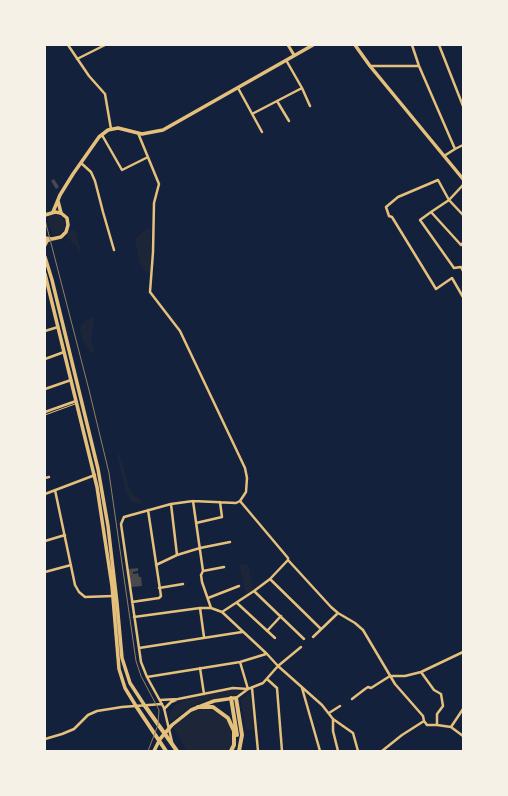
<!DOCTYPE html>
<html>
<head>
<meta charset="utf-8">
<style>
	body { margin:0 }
	#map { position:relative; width:508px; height:796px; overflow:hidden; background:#14213d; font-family:Mulish,sans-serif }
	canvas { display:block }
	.frame { position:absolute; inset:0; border:46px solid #f6f1e7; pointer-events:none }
</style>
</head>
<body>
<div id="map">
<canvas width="508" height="796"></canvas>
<div class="frame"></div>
</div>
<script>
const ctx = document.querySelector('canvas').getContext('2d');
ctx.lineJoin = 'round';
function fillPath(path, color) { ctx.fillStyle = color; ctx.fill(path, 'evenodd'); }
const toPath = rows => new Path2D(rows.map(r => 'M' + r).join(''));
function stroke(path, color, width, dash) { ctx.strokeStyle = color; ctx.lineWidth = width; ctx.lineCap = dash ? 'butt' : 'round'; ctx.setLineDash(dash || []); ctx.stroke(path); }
fillPath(toPath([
	[53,215,60,215,65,222,64,228,62,231,58,234,52,235,48,217],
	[150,228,151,230,150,272,147,274,140,264,135,240,144,230],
	[69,230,75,231,76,232,82,256,77,247,68,239,67,233],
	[91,318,93,318,94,323,91,338,95,352,91,353,83,340,80,330,81,325,85,321],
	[119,453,129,487,132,493,142,502,139,504,131,501,127,494,117,456],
	[239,564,248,565,253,589,246,594],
	[231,690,242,691,239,694,204,701,192,706,170,722,169,714,175,705,188,699],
	[248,694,251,697,253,729,246,730,241,701],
	[205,709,216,711,226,717,232,728,234,740,230,751,187,751,173,727,187,715,197,710]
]), '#1d2539');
fillPath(toPath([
	[54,179,59,187,56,189,51,181],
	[138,568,138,571,133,572,133,574,138,573,139,577,141,577,142,586,130,587,129,569]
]), '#48494c');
stroke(toPath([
	[45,415,75,404]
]), '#e5c07b', 1);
stroke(toPath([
	[68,45,89,76,105,94,111,129],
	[412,45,419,66,455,149],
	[439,45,463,106],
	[77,59,105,45],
	[370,66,419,66],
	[238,88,262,132],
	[302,88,310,106],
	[277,101,289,121],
	[252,114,302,88,286,60],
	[138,133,159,184,154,203,153,252,150,292,180,331,245,468,247,478,246,492,240,501],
	[102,135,122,170,148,157],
	[444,156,455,149,463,145],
	[81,163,91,172,95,181,103,212,114,250],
	[463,185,449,200,463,215],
	[431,212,449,200,438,180,398,197,386,207,389,216,392,217,436,289,452,278,463,297],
	[463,243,461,245,431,212,420,220,454,268,461,267,463,271],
	[45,331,58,327],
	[45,359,64,352],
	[45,389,71,380],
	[45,412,76,401],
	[45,478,49,477],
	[55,490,75,585,79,592,85,597,113,596],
	[45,494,95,475],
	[193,501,203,571,201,575,202,582,211,608,222,612,267,654,278,666,322,705,333,719,353,733,358,751],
	[171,504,177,555],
	[196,523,222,517,220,502],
	[45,541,65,535],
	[156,565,177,555,200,548,230,542],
	[203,571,224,567],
	[45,572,71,565],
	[270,579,321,629],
	[159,588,183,584],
	[254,591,304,639],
	[208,598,239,586],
	[132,602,159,598,161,596,148,510],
	[237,603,275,638],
	[200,608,204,637],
	[222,612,254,591,270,579,288,560],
	[134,617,200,608,211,608],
	[267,631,281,616],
	[313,637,338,613],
	[139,648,242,632],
	[200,668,204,694],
	[421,672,434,690,441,694,443,706,437,714,437,725],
	[147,677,240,662,266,654],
	[267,679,277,688,282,751],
	[252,688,258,751],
	[302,688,320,751],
	[236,698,248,689,263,683,278,666,301,647],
	[352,699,365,689,368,687,371,688,390,676,405,676,421,672,463,652],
	[160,700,178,699,233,688,248,689,240,662],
	[164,709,171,702,176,700],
	[329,713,340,706],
	[333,719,333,731,338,751],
	[451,727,463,709],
	[45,739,62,734,74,729,88,715,97,711,122,707,162,704],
	[172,742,164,708,147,677,141,662,121,524,124,517,171,504,193,501,236,503,240,501,288,558,288,560,331,607,338,613,355,623,363,630,395,684,423,716,424,721],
	[382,751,402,735,424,721,427,725,437,725,451,727,463,736]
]), '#e5c07b', 2.5);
stroke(toPath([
	[288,45,294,55]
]), '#e5c07b', 3);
stroke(toPath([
	[355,45,370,66,463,179],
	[58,201,61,213],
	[53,212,60,195,73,174,99,137,108,130,118,128,142,134,163,130,313,45],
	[154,751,160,739,172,725,191,710,214,701,234,698]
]), '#e5c07b', 3.5);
stroke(toPath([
	[45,215,55,212,61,213,67,218,68,225,66,232,61,237,52,239,45,238],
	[45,245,47,241,51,239],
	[45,257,52,280,98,469,108,526,117,603,122,658,130,683,145,706],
	[45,274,97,487,112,586,119,669,125,688,136,706]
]), '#e5c07b', 3.5);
stroke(toPath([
	[231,698,237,735],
	[236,698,242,735,239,751],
	[136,706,166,751],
	[145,706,177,751],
	[198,707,213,707,228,718,234,731,234,745,231,751]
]), '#e5c07b', 4);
stroke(toPath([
	[45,220,89,390,109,473,136,661,141,676,159,710,158,725,148,751]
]), '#918062', 1);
</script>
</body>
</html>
